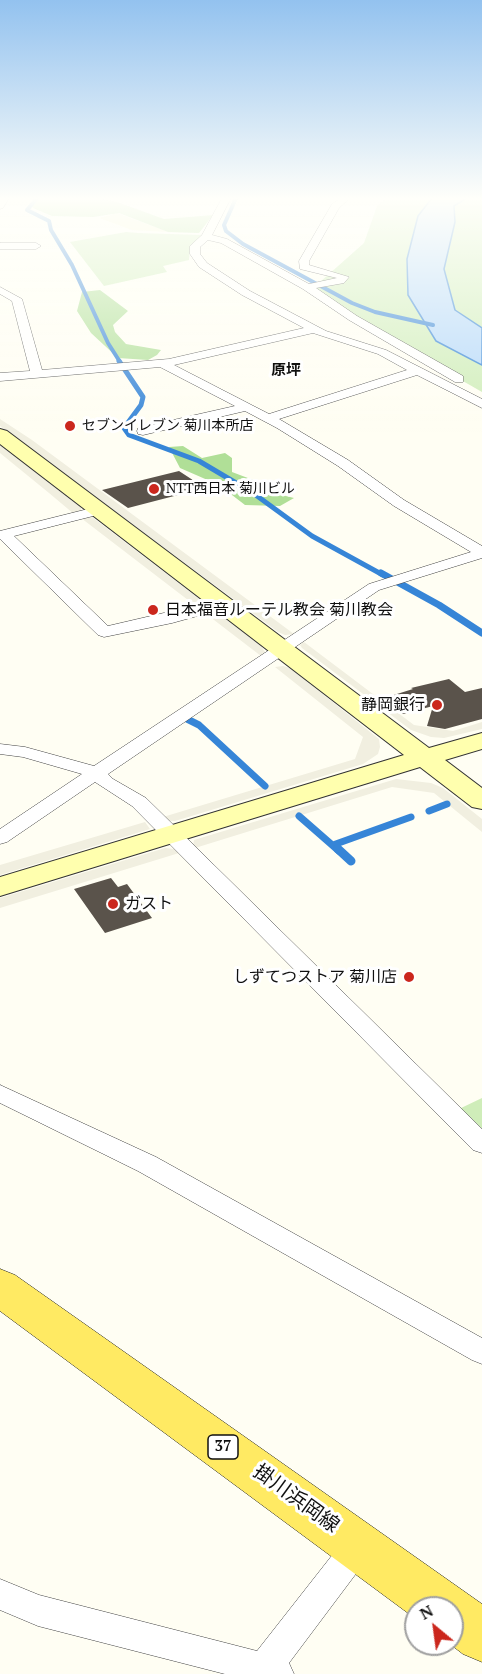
<!DOCTYPE html>
<html>
<head>
<meta charset="utf-8">
<style>
	body { margin:0 }
	#map { position:relative; width:482px; height:1674px; overflow:hidden; background:#fffef3; font-family:"PT Serif",serif }
	canvas { display:block }
	.north { position:absolute; left:404px; top:1596px; width:60px; height:60px; box-sizing:border-box; background:#fff; border:2px solid #9f9f9f; border-radius:50%; rotate:331deg; font-size:16px; font-weight:700; line-height:24px; text-align:center; color:#101010 }
	.north::after { content:''; display:block; margin:auto; width:21px; height:27px; background:#cb271d; clip-path:polygon(50% 0,100% 100%,50% 72%,0 100%) }
</style>
</head>
<body>
<div id="map">
<canvas width="482" height="1674"></canvas>
<div class="north">N</div>
</div>
<script>
const ctx = document.querySelector('canvas').getContext('2d');
ctx.lineJoin = 'round';
function fillPath(path, color) { ctx.fillStyle = color; ctx.fill(path, 'evenodd'); }
const toPath = rows => new Path2D(rows.map(r => 'M' + r).join(''));
function stroke(path, color, width, dash) { ctx.strokeStyle = color; ctx.lineWidth = width; ctx.lineCap = dash ? 'butt' : 'round'; ctx.setLineDash(dash || []); ctx.stroke(path); }
function drawText(font, color, halo, rows, align = 'center') {
  ctx.font = font + ' "PT Serif","Noto Sans JP",serif'; ctx.lineWidth = 6; ctx.setLineDash([]); ctx.textBaseline = 'middle'; ctx.strokeStyle = halo; ctx.fillStyle = color; for (const [text, x, y, turn = 0] of rows) {
    ctx.save(); ctx.translate(x, y); ctx.rotate((+turn || 0) * Math.PI / 180); ctx.textAlign = isNaN(turn) ? turn : align; if (halo) ctx.strokeText(text, 0, 0); ctx.fillText(text, 0, 0); ctx.restore();
  }
}
fillPath(toPath([
	[117,213,168,232,132,230,99,218]
]), '#f7f8d1');
fillPath(toPath([
	[386,198,482,198,482,392,353,318,311,290,364,243,377,206],
	[126,232,138,233,202,235,190,247,189,260,163,266,167,272,104,286,70,242],
	[482,1098,482,1131,459,1109]
]), '#cfedb9');
fillPath(toPath([
	[35,198,96,198,117,202,164,219,213,215,199,233,168,232,119,213,93,217,52,216,33,208,31,204],
	[100,290,128,311,113,325,115,332,126,344,161,350,157,355,148,360,118,358,91,333,77,311,82,292],
	[183,446,202,458,225,453,232,458,232,472,269,486,270,492,294,498,280,506,245,505,219,485,180,468,169,447]
]), '#b0df97');
fillPath(toPath([
	[0,419,32,440,294,634,285,635,278,632,0,426],
	[0,445,81,507,81,511,74,514,49,493,0,453],
	[92,517,261,646,265,652,261,656,81,518],
	[304,642,414,725,453,731,482,722,482,729,444,738,431,737,411,730,302,648,300,645],
	[283,666,290,668,379,739,380,747,378,754,363,764,175,821,167,821,163,817,355,759,363,737,275,667],
	[396,779,431,783,443,788,482,819,482,832,434,793,392,787,195,848,193,846,194,840],
	[145,822,150,829,0,875,0,865],
	[165,848,174,849,179,853,0,908,0,898]
]), '#f1efe0');
const water = toPath([
	[432,198,467,198,454,206,455,222,444,269,455,310,482,328,482,365,436,341,408,295,407,259,418,216,432,198]
]);
fillPath(water, '#b4d8fa');
stroke(water, '#3685d7', 1.5);
stroke(toPath([
	[37,198,27,210,49,221,51,230,72,265,108,343,120,362],
	[236,198,224,225,226,231,243,244,352,303,375,312,433,325]
]), '#3685d7', 4);
stroke(toPath([
	[119,361,143,397,141,405,124,428,129,435,199,461,253,493,312,536,383,575]
]), '#3685d7', 5);
stroke(toPath([
	[381,573,439,605,482,633],
	[187,719,199,725,265,786],
	[429,811,447,804],
	[299,816,339,851],
	[333,845,411,817]
]), '#3685d7', 7);
stroke(toPath([
	[338,849,351,861]
]), '#3685d7', 9);
fillPath(toPath([
	[179,471,205,488,128,508,102,490],
	[449,679,465,692,482,688,482,719,445,729,427,726,433,706,403,714,384,698,413,689,411,688],
	[111,878,118,887,127,884,152,918,105,933,74,889]
]), '#5a534b');
const street = toPath([
	[0,198,9,198,3,208,0,209,0,198],
	[222,198,231,198,212,235,227,239,309,284,337,278,300,269,299,261,332,204,341,198,350,198,339,208,309,261,309,265,349,277,344,283,316,288,357,316,463,376,463,382,455,382,349,320,303,289,221,243,208,240,200,247,200,254,207,263,250,291,326,331,386,350,482,399,482,408,417,375,279,419,348,460,404,500,482,546,482,558,379,590,108,774,113,779,146,798,482,1129,482,1153,473,1150,132,806,95,782,7,842,0,844,0,829,82,774,23,757,0,754,0,744,25,747,94,766,369,584,471,552,394,506,338,466,277,428,245,411,143,435,138,434,137,431,138,428,235,406,160,367,0,381,0,373,30,371,12,301,0,294,0,287,22,299,42,370,169,359,304,328,242,295,199,267,190,254,190,246,202,235,222,198],
	[313,333,378,354,407,370,269,414,174,365,313,333],
	[0,243,36,243,41,246,36,249,0,249,0,243],
	[100,506,105,507,107,510,105,513,14,536,108,626,224,599,230,601,232,604,230,607,172,623,104,637,98,635,0,539,0,531,100,506],
	[0,1085,156,1157,482,1338,482,1364,472,1360,138,1171,0,1103,0,1085],
	[359,1530,370,1535,375,1545,370,1555,289,1663,294,1674,225,1674,38,1626,0,1610,0,1579,39,1595,257,1651,348,1535,359,1530]
]);
const secondary = toPath([
	[0,429,7,431,429,748,482,733,482,749,445,760,482,788,482,809,472,807,420,767,0,896,0,877,404,755,0,444,0,429]
]);
const primary = toPath([
	[0,1269,15,1275,482,1604,482,1662,463,1654,450,1644,452,1644,452,1608,416,1608,416,1619,0,1311,0,1269]
]);
stroke(street, '#434343', 1);
stroke(secondary, '#323232', 2);
stroke(primary, '#212121', 1);
fillPath(street, '#fff');
fillPath(secondary, '#ffffae');
fillPath(primary, '#ffea63');
const sky = ctx.createLinearGradient(0, 0, 0, 432);
sky.addColorStop(0, '#93c2ef');
sky.addColorStop(0.46, '#fffffa');
sky.addColorStop(1, '#fffffa00');
ctx.fillStyle = sky;
ctx.fillRect(0, 0, 482, 432);
for (const [x, y, r, color] of [
	[70,426,6,"#cb271d"],
	[154,489,6,"#cb271d"],
	[153,610,6,"#cb271d"],
	[437,705,6,"#cb271d"],
	[113,904,6,"#cb271d"],
	[409,977,6,"#cb271d"]
]) { const dot = new Path2D(); dot.arc(x, y, r, 0, 2 * Math.PI); ctx.fillStyle = color; ctx.fill(dot); stroke(dot, '#fff', 2); }
drawText('14px', '#101010', '#fff', [
	["セブンイレブン 菊川本所店",82,426],
	["NTT西日本 菊川ビル",166,489]
], 'left');
drawText('bold 15px', '#101010', '#fff', [
	["原坪",286,371]
]);
for (const [x, y, w] of [
	[223,1447,30]
]) { const box = new Path2D(); box.roundRect(x - w / 2, y - 12, w, 24, 4.5); ctx.fillStyle = '#fff'; ctx.fill(box); stroke(box, '#101010', 1.5); }
drawText('bold 15px', '#101010', null, [
	["37",223,1447]
]);
drawText('16px', '#101010', '#fff', [
	["日本福音ルーテル教会 菊川教会",165,610],
	["静岡銀行",425,705,"right"],
	["ガスト",125,904],
	["しずてつストア 菊川店",397,977,"right"]
], 'left');
drawText('20px', '#101010', '#fff', [
	["掛川浜岡線",296,1499,36]
]);
</script>
</body>
</html>
